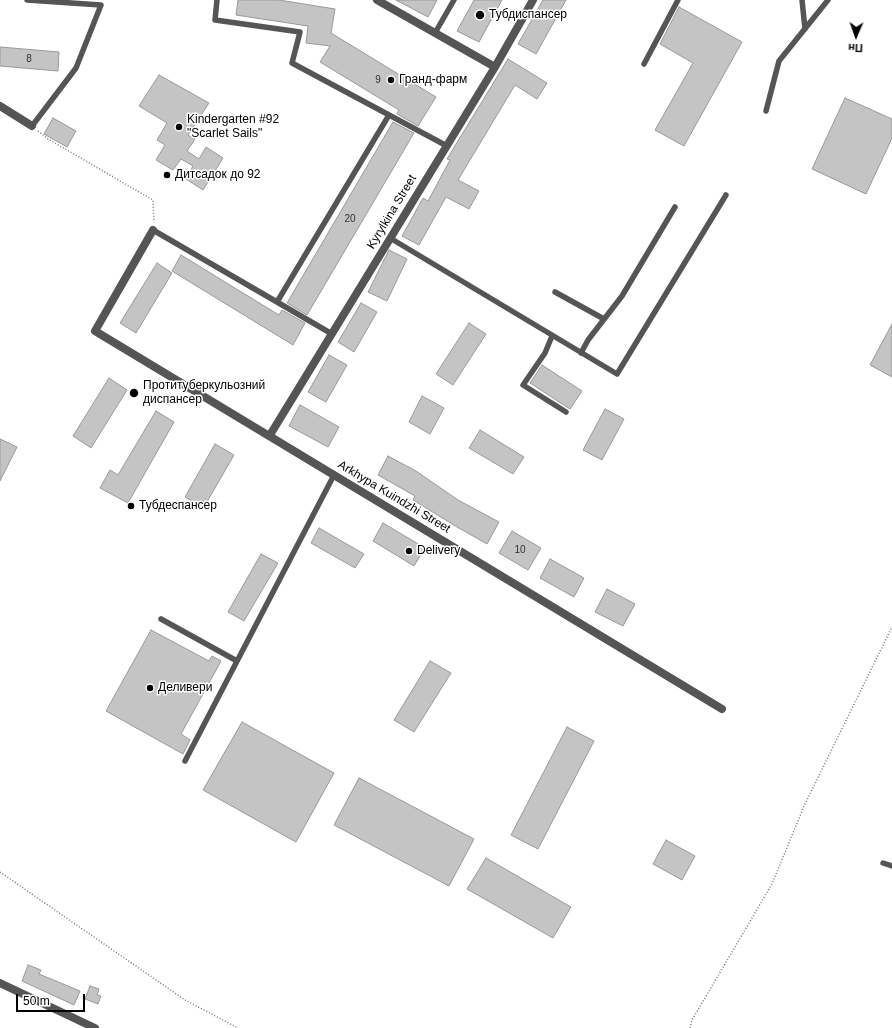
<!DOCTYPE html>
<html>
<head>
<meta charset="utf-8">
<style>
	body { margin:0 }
	#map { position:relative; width:892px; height:1028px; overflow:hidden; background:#fff; font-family:Helvetica,sans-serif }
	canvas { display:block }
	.north { position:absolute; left:836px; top:16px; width:40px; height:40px; -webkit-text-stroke:3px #fff; paint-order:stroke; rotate:182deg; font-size:11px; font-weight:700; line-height:16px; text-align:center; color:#000 }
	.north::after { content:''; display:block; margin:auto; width:14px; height:18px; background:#000; clip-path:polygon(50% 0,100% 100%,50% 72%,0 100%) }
	.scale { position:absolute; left:16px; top:994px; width:69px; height:18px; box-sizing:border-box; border:2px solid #000; border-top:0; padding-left:5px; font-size:12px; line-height:14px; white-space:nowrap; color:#000; -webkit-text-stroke:3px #fff; paint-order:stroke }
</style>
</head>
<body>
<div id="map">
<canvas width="892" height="1028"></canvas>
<div class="north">Пн</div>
<div class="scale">50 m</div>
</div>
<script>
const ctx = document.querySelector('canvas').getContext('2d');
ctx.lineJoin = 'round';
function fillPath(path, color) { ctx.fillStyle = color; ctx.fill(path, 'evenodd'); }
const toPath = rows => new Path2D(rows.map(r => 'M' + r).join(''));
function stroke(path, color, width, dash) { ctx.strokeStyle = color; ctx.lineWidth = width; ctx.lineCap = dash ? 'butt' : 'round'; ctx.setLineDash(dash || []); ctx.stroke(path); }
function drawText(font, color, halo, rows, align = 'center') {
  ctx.font = font + ' Helvetica,sans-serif'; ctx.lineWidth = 3; ctx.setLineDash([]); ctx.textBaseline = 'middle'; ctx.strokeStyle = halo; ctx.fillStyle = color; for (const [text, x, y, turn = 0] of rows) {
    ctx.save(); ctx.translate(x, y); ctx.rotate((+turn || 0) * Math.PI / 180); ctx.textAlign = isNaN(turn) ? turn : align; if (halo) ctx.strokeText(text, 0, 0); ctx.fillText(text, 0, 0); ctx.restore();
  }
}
const building = toPath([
	[238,0,279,0,335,9,331,33,436,97,418,126,397,114,399,110,320,62,330,46,306,43,308,26,236,15,238,0],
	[396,0,437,0,428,17,396,0],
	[474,0,502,0,479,42,457,31,474,0],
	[543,0,566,0,536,54,518,44,543,0],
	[679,7,742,42,684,146,655,130,693,63,660,44,679,7],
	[0,47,59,52,58,71,0,66,0,47],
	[508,59,547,83,537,99,515,85,458,180,479,191,469,209,446,197,419,245,402,236,423,198,428,201,450,160,447,159,508,59],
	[159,75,209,103,188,135,195,139,187,151,199,159,206,147,223,158,203,190,186,179,193,166,181,159,173,170,156,160,165,145,157,140,167,123,139,106,159,75],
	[845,98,892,119,892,138,866,194,812,169,845,98],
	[53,118,76,131,67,147,44,134,53,118],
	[393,122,414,133,307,315,287,303,393,122],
	[389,250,407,259,387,301,368,292,389,250],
	[181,255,279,315,282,310,305,323,293,345,172,271,181,255],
	[157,263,172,273,136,333,120,323,157,263],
	[361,303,377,312,354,352,338,342,361,303],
	[469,323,486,334,453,385,436,374,469,323],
	[892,324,892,377,870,365,892,324],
	[329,355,347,365,326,402,308,392,329,355],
	[542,365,582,391,570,409,530,383,542,365],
	[109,378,127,390,91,448,73,436,109,378],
	[422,396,444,408,430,434,409,422,422,396],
	[300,405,339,427,328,447,289,426,300,405],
	[605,409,624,419,602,460,583,450,605,409],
	[156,411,174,422,128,503,100,488,110,470,118,475,156,411],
	[480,430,524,457,513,474,469,448,480,430],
	[0,439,17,447,0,481,0,439],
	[215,444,234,455,204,507,185,497,215,444],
	[388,456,416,471,458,500,499,522,487,544,457,527,413,500,415,496,378,475,388,456],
	[383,523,425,548,414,566,373,541,383,523],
	[319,528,364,554,355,568,311,543,319,528],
	[512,531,541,548,528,570,499,553,512,531],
	[261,554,278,563,244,621,228,612,261,554],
	[550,559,584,578,574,597,540,578,550,559],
	[607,589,635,604,623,626,595,612,607,589],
	[151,630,209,661,212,656,221,661,181,734,190,740,183,754,106,711,151,630],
	[430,661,451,673,414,732,394,720,430,661],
	[242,722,334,773,296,842,203,790,242,722],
	[567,727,594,741,538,849,511,835,567,727],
	[359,778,474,839,449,886,334,825,359,778],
	[666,840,695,856,682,880,653,864,666,840],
	[486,858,571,907,553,938,467,889,486,858],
	[28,965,41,970,39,974,80,991,74,1005,22,981,28,965],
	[90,986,99,989,97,995,101,996,98,1004,85,999,90,986]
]);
fillPath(building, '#c4c4c4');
stroke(building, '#999', 1);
stroke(toPath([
	[38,131,48,139,153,200,154,222],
	[0,872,185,1000,238,1028],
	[690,1028,692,1020,772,884,805,804,892,627]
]), '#777', 1.5, [1, 2]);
stroke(toPath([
	[27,0,101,5,76,68,32,126],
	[217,0,215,20,300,32,292,63,447,146],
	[802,0,805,29],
	[435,33,454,0],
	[644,64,678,0],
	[766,111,779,61,828,0],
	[153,230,277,302],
	[390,238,617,374,726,195],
	[555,292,604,319],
	[332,334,277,302,389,115],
	[552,336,545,353,523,385,566,412],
	[581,353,588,340,622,296,675,207],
	[161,619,237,661],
	[185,761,334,475],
	[883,863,892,866]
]), '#555', 5.5);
stroke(toPath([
	[377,0,495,67],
	[0,106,32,126],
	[153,230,95,331,722,709],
	[270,435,495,67,533,0],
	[0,983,95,1028]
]), '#555', 8);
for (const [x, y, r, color] of [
	[480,15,5,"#000"],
	[391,80,4,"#000"],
	[179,127,4,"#000"],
	[167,175,4,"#000"],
	[134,393,5,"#000"],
	[131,506,4,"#000"],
	[409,551,4,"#000"],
	[150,688,4,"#000"]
]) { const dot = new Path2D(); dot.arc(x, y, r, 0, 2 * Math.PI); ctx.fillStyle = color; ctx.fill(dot); stroke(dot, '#fff', 1.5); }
drawText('10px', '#313131', null, [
	["8",29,59],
	["9",378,80],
	["20",350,219],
	["10",520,550]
]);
drawText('12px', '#000', '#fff', [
	["Тубдиспансер",489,15],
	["Гранд-фарм",399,80],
	["Kindergarten #92",187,120],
	["\"Scarlet Sails\"",187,134],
	["Дитсадок до 92",175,175],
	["Протитуберкульозний",143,386],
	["диспансер",143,400],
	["Тубдеспансер",139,506],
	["Delivery",417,551],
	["Деливери",158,688]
], 'left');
drawText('12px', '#000', '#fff', [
	["Kyrylkina Street",392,212,-59],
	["Arkhypa Kuindzhi Street",394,497,31]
]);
</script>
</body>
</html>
